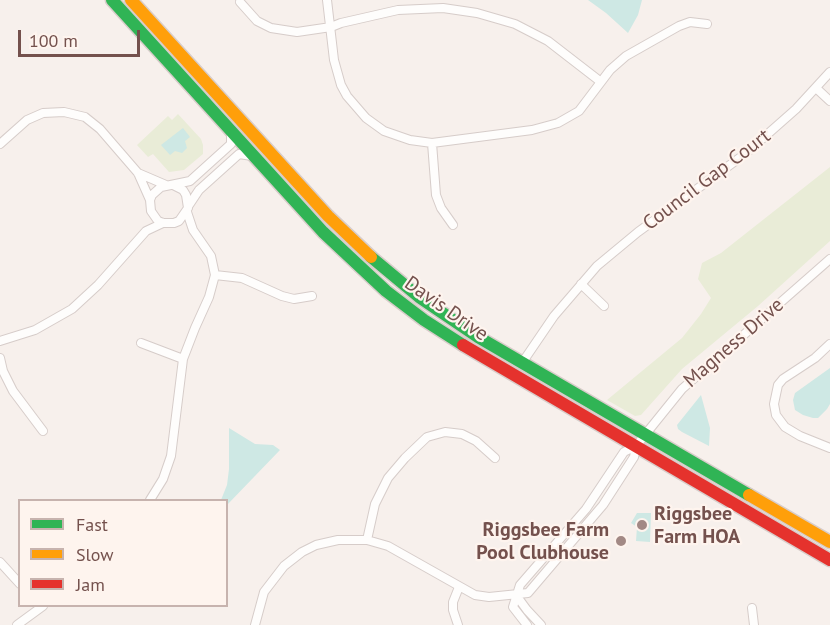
<!DOCTYPE html>
<html>
<head>
<meta charset="utf-8">
<style>
	body { margin:0 }
	#map { position:relative; width:830px; height:625px; overflow:hidden; background:#f7f0ec; font-family:"PT Sans",sans-serif }
	canvas { display:block }
	.legend { position:absolute; left:18px; top:499px; width:210px; height:108px; box-sizing:border-box; background:#fef4ee; border:2px solid #c7b3ae; margin:0; padding:8px 10px; list-style:none; font-size:18px; color:#74514d }
	.legend li { display:flex; align-items:center; gap:12px; height:30px }
	.legend b { width:30px; border:2px solid #c7b3ae }
	.scale { position:absolute; left:18px; top:30px; width:122px; height:27px; box-sizing:border-box; border:3px solid #74514d; border-top:0; padding-left:8px; font-size:18px; line-height:21px; white-space:nowrap; color:#74514d; -webkit-text-stroke:4px #fef4ee; paint-order:stroke }
</style>
</head>
<body>
<div id="map">
<canvas width="830" height="625"></canvas>
<ul class="legend">
<li><b style="height:8px;background:#30b455"></b>Fast</li>
<li><b style="height:8px;background:#ff9f0a"></b>Slow</li>
<li><b style="height:8px;background:#e5322d"></b>Jam</li>
</ul>
<div class="scale">100 m</div>
</div>
<script>
const ctx = document.querySelector('canvas').getContext('2d');
ctx.lineJoin = 'round';
function fillPath(path, color) { ctx.fillStyle = color; ctx.fill(path, 'evenodd'); }
const toPath = rows => new Path2D(rows.map(r => 'M' + r).join(''));
function stroke(path, color, width, dash) { ctx.strokeStyle = color; ctx.lineWidth = width; ctx.lineCap = dash ? 'butt' : 'round'; ctx.setLineDash(dash || []); ctx.stroke(path); }
function drawText(font, color, halo, rows, align = 'center') {
  ctx.font = font + ' "PT Sans",sans-serif'; ctx.lineWidth = 4.5; ctx.setLineDash([]); ctx.textBaseline = 'middle'; ctx.strokeStyle = halo; ctx.fillStyle = color; for (const [text, x, y, turn = 0] of rows) {
    ctx.save(); ctx.translate(x, y); ctx.rotate((+turn || 0) * Math.PI / 180); ctx.textAlign = isNaN(turn) ? turn : align; if (halo) ctx.strokeText(text, 0, 0); ctx.fillText(text, 0, 0); ctx.restore();
  }
}
fillPath(toPath([
	[178,114,201,139,203,145,203,154,184,170,169,172,153,154,148,157,137,145,168,116,172,120],
	[830,167,830,241,758,306,682,369,641,415,635,416,607,400,682,338,701,314,711,298,698,279,702,263,721,253]
]), '#e9ecd7');
fillPath(toPath([
	[588,0,642,0,638,15,628,33,606,13],
	[183,128,190,137,185,141,187,148,182,153,175,151,170,155,161,145],
	[830,368,830,404,827,409,818,418,813,418,803,415,795,410,793,400,795,393],
	[701,395,710,428,709,446,682,432,678,429,677,425],
	[229,428,255,444,273,445,280,450,227,505,226,500,221,500,227,485,229,469],
	[637,513,651,513,650,542,636,541,637,527,631,523]
]), '#cee8e4');
const street = toPath([
	[327,0,334,60,341,85,347,96,366,118,384,131,410,140,432,143,532,130,558,123,579,111,610,70,626,56,679,26,690,22,707,24],
	[240,2,257,21,271,28,297,32,331,27,341,23,398,10,443,8,477,13,515,24,548,41,601,82],
	[816,88,830,101],
	[432,143,436,195,441,208,453,225],
	[0,144,27,120,43,113,64,112,85,117,100,129,138,173,150,200],
	[138,173,166,185],
	[173,185,183,190,186,195,188,208,179,221,174,223,163,223,158,221,151,211,150,200,152,195,161,187,190,181,231,144,231,131],
	[189,205,199,190,239,154,252,156],
	[215,275,242,278,282,296,294,299,312,296],
	[581,284,604,306],
	[0,341,35,330,72,309,98,285,146,231,163,223],
	[141,343,183,359],
	[830,344,815,358,783,379,778,385,774,404,776,415,785,427,800,436,830,448],
	[0,358,3,371,13,391,43,431],
	[522,363,554,316,597,266,638,232,745,154,796,109,830,72],
	[150,500,163,479,171,456,183,359,195,328,209,297,215,275,211,256,193,230,187,212],
	[367,540,375,504,388,478,405,458,427,437,445,432,462,434,476,441,495,458],
	[0,562,20,584],
	[516,595,527,610,541,625],
	[752,608,754,625],
	[17,625,43,606],
	[255,625,264,592,284,566,302,552,316,545,338,540,367,540,388,546,475,595,489,597,528,593,603,505,634,457,636,446,682,389,830,259],
	[458,625,453,610,453,602,459,587],
	[527,625,513,607,520,585,586,509,624,452,636,446]
]);
const fast = toPath([
	[112,0,323,232,386,291,424,320,463,345],
	[371,257,419,297,478,337,749,495]
]);
const slow = toPath([
	[131,0,328,216,371,257],
	[749,495,830,542]
]);
const jam = toPath([
	[463,345,830,560]
]);
stroke(street, '#d6ccc9', 10);
stroke(fast, '#d8cdca', 15);
stroke(slow, '#d8cdca', 15);
stroke(jam, '#d8cdca', 15);
stroke(street, '#fefdfc', 8);
stroke(fast, '#30b455', 12);
stroke(slow, '#ff9f0a', 12);
stroke(jam, '#e5322d', 12);
for (const [x, y, r, color] of [
	[642,525,6,"#a28985"],
	[621,541,6,"#a28985"]
]) { const dot = new Path2D(); dot.arc(x, y, r, 0, 2 * Math.PI); ctx.fillStyle = color; ctx.fill(dot); stroke(dot, '#fef4ee', 2); }
drawText('20px', '#74514d', '#fef4ee', [
	["Council Gap Court",707,180,-37],
	["Davis Drive",446,309,35],
	["Magness Drive",734,343,-41]
]);
drawText('bold 20px', '#74514d', '#fef4ee', [
	["Riggsbee",654,514],
	["Farm HOA",654,537],
	["Riggsbee Farm",609,530,"right"],
	["Pool Clubhouse",609,553,"right"]
], 'left');
</script>
</body>
</html>
